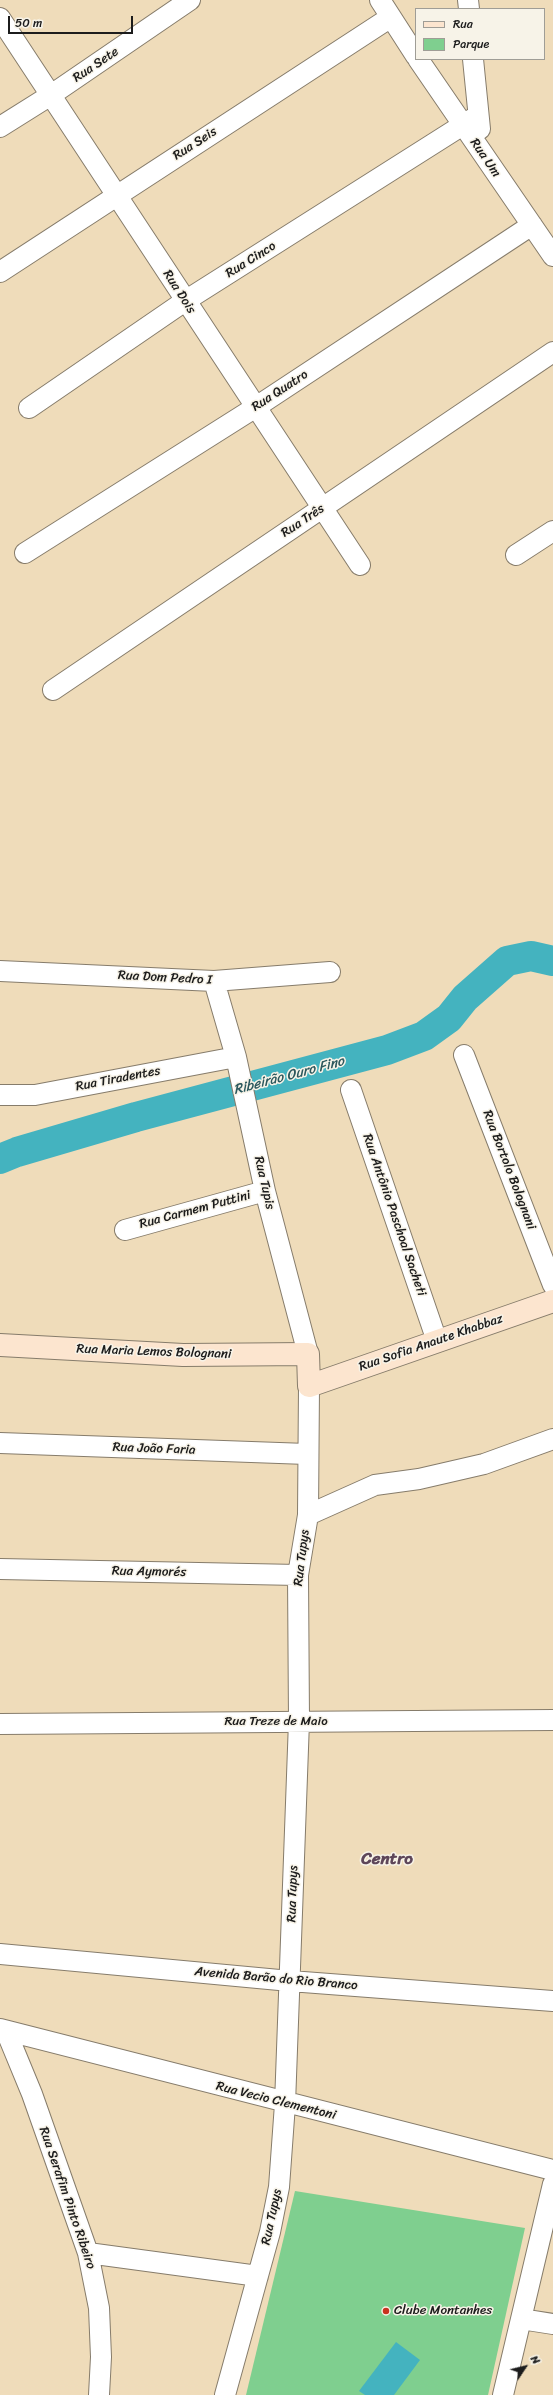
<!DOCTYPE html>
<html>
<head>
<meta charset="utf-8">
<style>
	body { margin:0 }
	#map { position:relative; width:553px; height:2395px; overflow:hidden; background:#efdcba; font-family:Sriracha,sans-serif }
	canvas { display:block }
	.legend { position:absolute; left:415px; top:8px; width:130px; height:52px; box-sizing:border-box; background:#f7f3e8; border:1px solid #9f9d96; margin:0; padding:5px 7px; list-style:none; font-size:12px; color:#1c1c1c }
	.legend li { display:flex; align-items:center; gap:8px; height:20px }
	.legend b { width:20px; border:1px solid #9f9d96 }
	.north { position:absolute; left:505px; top:2347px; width:40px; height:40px; -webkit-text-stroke:3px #f7f3e8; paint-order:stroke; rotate:55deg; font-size:11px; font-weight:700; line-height:16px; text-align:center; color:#1c1c1c }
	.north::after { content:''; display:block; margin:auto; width:14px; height:18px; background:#1c1c1c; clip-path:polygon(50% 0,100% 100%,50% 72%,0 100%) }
	.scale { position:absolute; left:8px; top:16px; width:125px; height:18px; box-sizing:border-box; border:2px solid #1c1c1c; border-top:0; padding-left:5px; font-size:12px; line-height:14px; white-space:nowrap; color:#1c1c1c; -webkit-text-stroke:3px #f7f3e8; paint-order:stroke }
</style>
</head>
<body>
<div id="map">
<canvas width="553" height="2395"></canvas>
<ul class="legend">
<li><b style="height:5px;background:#fce5cf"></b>Rua</li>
<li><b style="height:11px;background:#7fcf8f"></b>Parque</li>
</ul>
<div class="north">N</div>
<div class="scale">50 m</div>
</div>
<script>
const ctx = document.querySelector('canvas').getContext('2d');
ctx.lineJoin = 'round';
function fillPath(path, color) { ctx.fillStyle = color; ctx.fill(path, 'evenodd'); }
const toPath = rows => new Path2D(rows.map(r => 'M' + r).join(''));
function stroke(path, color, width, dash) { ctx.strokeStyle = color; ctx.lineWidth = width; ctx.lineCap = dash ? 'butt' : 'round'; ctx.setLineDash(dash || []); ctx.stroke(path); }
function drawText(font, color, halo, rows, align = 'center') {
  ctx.font = font + ' Sriracha,sans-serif'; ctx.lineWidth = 3; ctx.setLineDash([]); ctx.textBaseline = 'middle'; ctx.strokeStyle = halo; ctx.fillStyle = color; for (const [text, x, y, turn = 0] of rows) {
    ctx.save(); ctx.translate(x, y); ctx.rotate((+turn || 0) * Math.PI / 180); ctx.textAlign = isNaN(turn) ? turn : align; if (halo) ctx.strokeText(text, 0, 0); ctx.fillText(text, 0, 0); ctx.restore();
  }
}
fillPath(toPath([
	[295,2191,525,2228,488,2395,246,2395]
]), '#7fcf8f');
fillPath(toPath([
	[396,2342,420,2360,394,2395,365,2395,359,2391]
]), '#44b3bf');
stroke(toPath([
	[0,1159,17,1152,136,1117,387,1050,424,1036,449,1018,465,998,507,961,531,956,553,961]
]), '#44b3bf', 30);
const street = toPath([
	[380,0,416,56],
	[468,0,469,9],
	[0,18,360,565],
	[418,59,553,256],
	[473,59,480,129],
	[0,127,51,95,190,0],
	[0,272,391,17],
	[29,408,185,301,477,116],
	[25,553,256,407,532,225],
	[516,555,553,531],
	[53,690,553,352],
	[0,971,214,981,330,972],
	[214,981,236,1057,265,1191,308,1354],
	[464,1055,553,1285],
	[351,1090,437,1341],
	[0,1095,35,1095,236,1057],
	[125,1230,265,1191],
	[0,1443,307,1454],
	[308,1515,375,1485,419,1479,484,1464,553,1439],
	[0,1569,298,1575],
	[0,1724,553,1720],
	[0,1954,290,1981,553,2001],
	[0,2029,553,2170],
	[6,2031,32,2094,88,2253,99,2308,101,2357,99,2395],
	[88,2253,258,2276],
	[521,2319,553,2324],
	[225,2395,270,2232,279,2187,285,2104,299,1721,298,1575,308,1515,309,1386],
	[503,2395,553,2184]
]);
const secondary = toPath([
	[0,1345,183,1355,308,1354,309,1386,553,1301]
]);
stroke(street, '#867c6b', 22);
stroke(secondary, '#867c6b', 24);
stroke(street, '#fff', 20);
stroke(secondary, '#fce5cf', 22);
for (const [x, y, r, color] of [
	[386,2311,4,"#c8321e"]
]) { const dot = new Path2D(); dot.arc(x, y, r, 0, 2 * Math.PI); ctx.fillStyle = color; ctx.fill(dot); stroke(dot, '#f7f3e8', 1.5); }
drawText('13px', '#1c1c1c', '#f7f3e8', [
	["Rua Sete",96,65,-34],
	["Rua Seis",195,144,-33],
	["Rua Um",485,158,55],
	["Rua Cinco",251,260,-32],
	["Rua Dois",179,292,57],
	["Rua Quatro",280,391,-33],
	["Rua Três",303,521,-34],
	["Rua Dom Pedro I",165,978,3],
	["Rua Tiradentes",118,1079,-11],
	["Rua Bortolo Bolognani",509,1170,69],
	["Rua Tupis",264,1183,77],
	["Rua Carmem Puttini",195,1210,-15],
	["Rua Antônio Paschoal Sacheti",394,1215,71],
	["Rua Sofia Anaute Khabbaz",431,1343,-19],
	["Rua Maria Lemos Bolognani",154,1352,2],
	["Rua João Faria",154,1449,2],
	["Rua Tupys",302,1558,-83],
	["Rua Aymorés",149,1572,1],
	["Rua Treze de Maio",276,1722],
	["Rua Tupys",293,1894,-88],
	["Avenida Barão do Rio Branco",276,1979,5],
	["Rua Vecio Clementoni",276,2101,14],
	["Rua Serafim Pinto Ribeiro",67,2198,71],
	["Rua Tupys",272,2217,-78]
]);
drawText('13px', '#1c1c1c', '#f7f3e8', [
	["Clube Montanhes",394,2311]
], 'left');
drawText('italic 14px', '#2c585d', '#f7f3e8', [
	["Ribeirão Ouro Fino",289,1076,-15]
]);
drawText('bold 17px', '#5e4659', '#f7f3e8', [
	["Centro",387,1860]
]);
</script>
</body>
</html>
